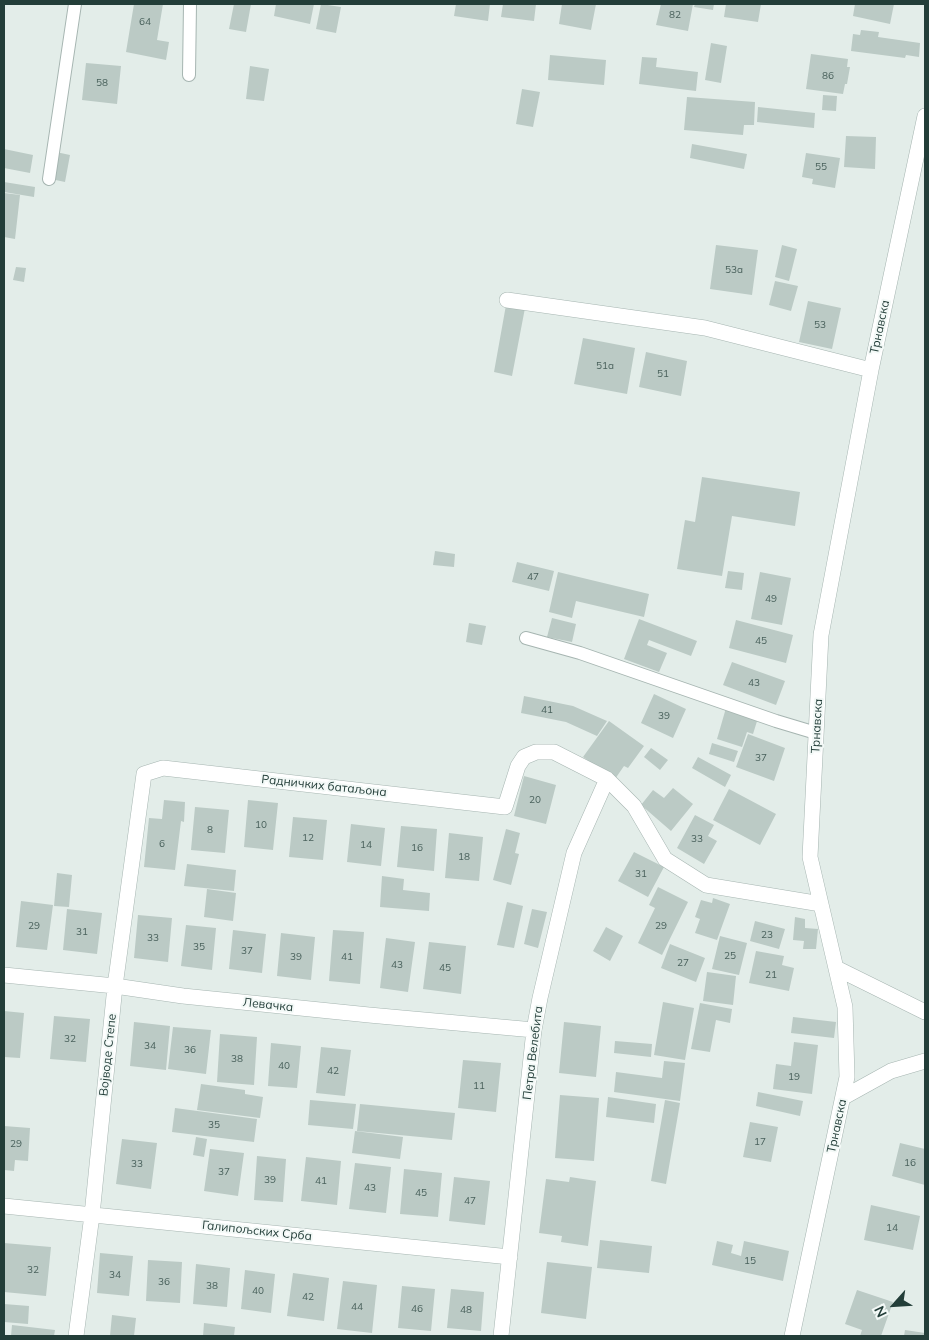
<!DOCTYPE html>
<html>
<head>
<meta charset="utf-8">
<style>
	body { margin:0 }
	#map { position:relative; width:929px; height:1340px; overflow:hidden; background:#e3ede9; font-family:Mulish,sans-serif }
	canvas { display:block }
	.frame { position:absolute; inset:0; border:5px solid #233e39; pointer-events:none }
	.north { position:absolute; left:869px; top:1280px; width:50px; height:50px; -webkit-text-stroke:4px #f3f9f7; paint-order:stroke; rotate:244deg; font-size:14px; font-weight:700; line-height:20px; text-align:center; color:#233e39 }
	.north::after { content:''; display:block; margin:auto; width:18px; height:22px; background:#233e39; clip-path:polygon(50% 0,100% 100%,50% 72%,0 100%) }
</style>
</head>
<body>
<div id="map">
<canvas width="929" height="1340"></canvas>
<div class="frame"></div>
<div class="north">N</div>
</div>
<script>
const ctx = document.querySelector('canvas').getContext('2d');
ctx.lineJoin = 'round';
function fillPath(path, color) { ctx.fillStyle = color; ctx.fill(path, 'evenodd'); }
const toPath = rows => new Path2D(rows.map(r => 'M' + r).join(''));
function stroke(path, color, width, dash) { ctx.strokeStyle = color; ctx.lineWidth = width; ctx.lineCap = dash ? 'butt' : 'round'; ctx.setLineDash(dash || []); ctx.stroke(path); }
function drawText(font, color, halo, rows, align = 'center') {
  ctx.font = font + ' Mulish,sans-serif'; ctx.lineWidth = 4; ctx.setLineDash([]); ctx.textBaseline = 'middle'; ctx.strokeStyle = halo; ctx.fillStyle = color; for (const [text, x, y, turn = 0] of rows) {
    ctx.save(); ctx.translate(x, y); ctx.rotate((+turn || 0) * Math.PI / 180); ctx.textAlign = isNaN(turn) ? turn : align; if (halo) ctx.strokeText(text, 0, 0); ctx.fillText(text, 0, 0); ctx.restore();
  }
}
fillPath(toPath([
	[134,4,163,4,157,40,169,42,166,60,126,52],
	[234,4,251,4,246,32,229,29],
	[276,4,314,4,310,24,274,16],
	[321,4,341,7,336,33,316,29],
	[456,4,490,4,488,21,454,16],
	[503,4,536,4,534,21,501,17],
	[562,4,596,4,591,30,559,24],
	[661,4,693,4,688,31,656,25],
	[695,4,714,4,713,10,694,7],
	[726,4,761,4,758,22,724,17],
	[855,4,894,4,890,24,853,16],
	[861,30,879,32,878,37,920,43,919,57,906,55,905,58,851,51,853,34,860,35],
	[711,43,727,46,721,83,705,80],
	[811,54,848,59,847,67,850,67,847,84,845,84,843,94,806,89],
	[550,55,606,60,604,85,548,80],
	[642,57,657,58,656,67,698,72,696,91,639,84],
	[86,63,121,66,117,104,82,100],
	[250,66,269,69,264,101,246,99],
	[522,89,540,92,533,127,516,124],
	[823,95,837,96,836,111,822,110],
	[687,97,755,102,754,125,744,125,743,135,684,130],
	[758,107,815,113,814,128,757,122],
	[846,136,876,137,875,169,844,167],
	[692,144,747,154,744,169,690,158],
	[4,149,33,155,30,173,4,168],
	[56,152,70,155,65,182,51,179],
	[806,153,840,158,835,188,812,184,813,179,802,177],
	[4,182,35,187,34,197,4,192],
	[4,193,20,195,15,239,4,237],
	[716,245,758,250,752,295,710,289],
	[782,245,797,249,789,281,775,277],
	[16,267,26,268,24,282,13,280],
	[775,281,798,286,791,311,769,305],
	[808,301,841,308,832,349,799,342],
	[506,305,525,308,512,376,494,372],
	[583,338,635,348,627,394,574,384],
	[646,352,687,361,681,396,639,387],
	[702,477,800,492,795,526,732,516,722,576,677,569,685,520,695,522],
	[435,551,455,554,454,567,433,565],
	[517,562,554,571,549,591,512,582],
	[728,571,744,573,742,590,725,588],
	[558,572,649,594,644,617,576,601,572,618,549,612],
	[760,572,791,578,782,625,751,619],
	[552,618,576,624,572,642,547,637],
	[639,619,697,641,691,656,649,640,647,645,667,653,659,672,624,659],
	[736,620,793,635,786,663,729,648],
	[469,623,486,626,482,645,466,642],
	[732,662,785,681,776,705,723,685],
	[654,694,686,709,673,738,641,723],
	[524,696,573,706,607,721,597,736,566,722,521,713],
	[726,708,758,718,753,734,747,732,742,747,717,739],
	[609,721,644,746,628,768,624,766,615,779,583,757],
	[748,734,785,748,774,781,736,767],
	[712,743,738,751,734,762,709,754],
	[651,748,668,760,660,770,644,757],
	[698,757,731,775,725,787,692,768],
	[524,776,556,785,546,824,514,816],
	[673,788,693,804,671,831,641,805,653,790,664,798],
	[729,789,776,814,760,845,713,820],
	[164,800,185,802,184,822,181,821,175,870,144,867,149,818,162,819],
	[248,800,278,803,273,850,244,847],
	[195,807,229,810,225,853,191,850],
	[695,815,714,825,708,836,717,841,704,864,677,848],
	[293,817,327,820,323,860,289,857],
	[351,824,385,828,381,866,347,862],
	[401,826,437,829,434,871,397,867],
	[506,829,520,833,515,853,519,854,511,885,493,880],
	[449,833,483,837,479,881,445,878],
	[634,852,664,867,648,897,618,881],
	[187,864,236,870,234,891,184,886],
	[57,873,72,875,69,907,54,906],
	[382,876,404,879,403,890,430,893,429,911,380,907],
	[658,887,688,902,662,955,638,943,655,908,649,905],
	[207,889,236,893,233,921,204,917],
	[713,898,730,904,717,940,695,933,700,919,695,917,701,900,712,903],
	[21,901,53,905,47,950,16,947],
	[507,902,523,906,514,948,497,945],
	[67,909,102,913,97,954,63,950],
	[532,909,547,912,538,948,524,944],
	[138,915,172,918,168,962,134,958],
	[795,917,805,919,805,928,818,929,816,949,803,949,804,941,793,940],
	[755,921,785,929,779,949,750,941],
	[186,925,216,928,212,970,181,966],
	[606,927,623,936,610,961,593,951],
	[233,930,266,934,262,973,229,969],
	[333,930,364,932,360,984,329,981],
	[281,933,315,937,311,980,277,976],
	[720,936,747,943,739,975,712,969],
	[386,938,415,942,408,992,380,988],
	[429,942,466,946,461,994,423,989],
	[670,944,705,958,696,982,661,968],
	[756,951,784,956,782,965,794,968,789,991,749,983],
	[707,972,736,976,733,1005,703,1001],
	[663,1002,694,1008,685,1060,654,1055],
	[700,1003,732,1009,730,1023,716,1020,710,1052,691,1049],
	[4,1011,24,1013,20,1058,4,1057],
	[54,1016,90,1019,86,1062,50,1059],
	[793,1017,836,1022,834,1038,791,1033],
	[134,1022,170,1026,166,1070,130,1066],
	[564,1022,601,1026,596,1077,559,1073],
	[173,1027,211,1030,206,1074,168,1069],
	[220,1034,257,1037,254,1085,217,1082],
	[615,1041,652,1044,651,1057,614,1053],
	[794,1042,818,1045,812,1094,773,1089,776,1064,791,1066],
	[271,1043,301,1046,297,1088,268,1086],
	[321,1047,351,1050,345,1096,316,1093],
	[463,1060,501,1063,496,1112,458,1108],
	[664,1061,685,1063,680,1101,614,1092,616,1072,662,1078],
	[201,1084,245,1090,245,1094,263,1097,260,1118,197,1110],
	[758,1092,803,1101,800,1116,756,1106],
	[560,1095,599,1098,594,1161,555,1158],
	[608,1097,656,1104,654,1123,606,1117],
	[310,1100,356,1104,353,1129,308,1125],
	[665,1100,680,1103,666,1184,651,1181],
	[360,1104,455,1113,452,1140,357,1131],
	[175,1108,257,1119,254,1142,172,1132],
	[750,1122,778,1127,771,1162,743,1157],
	[4,1126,30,1128,28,1161,15,1160,14,1171,4,1170],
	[355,1131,403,1137,400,1159,352,1153],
	[196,1137,207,1139,204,1157,193,1155],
	[122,1139,157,1143,151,1189,116,1184],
	[900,1143,925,1149,925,1185,892,1176],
	[210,1149,244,1153,238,1196,204,1191],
	[257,1156,286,1159,283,1202,254,1200],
	[306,1157,341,1161,337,1205,301,1201],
	[355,1163,391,1167,386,1213,349,1209],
	[404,1169,442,1173,438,1217,400,1214],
	[454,1177,490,1181,485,1225,449,1221],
	[570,1177,596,1181,588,1246,561,1242,562,1236,539,1233,546,1179,569,1182],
	[871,1205,920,1216,913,1250,864,1240],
	[600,1240,652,1246,649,1273,597,1268],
	[717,1241,733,1245,731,1253,741,1256,744,1241,789,1251,783,1281,712,1265],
	[4,1243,51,1247,46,1296,4,1292],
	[100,1253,133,1256,129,1296,97,1293],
	[148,1260,182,1262,180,1303,146,1301],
	[547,1262,592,1267,586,1319,541,1313],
	[196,1264,230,1268,227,1307,193,1304],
	[245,1270,275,1274,271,1313,241,1309],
	[293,1273,329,1278,324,1321,287,1316],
	[343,1281,377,1285,372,1333,337,1329],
	[402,1286,435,1289,431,1331,398,1328],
	[451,1289,484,1292,481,1331,447,1328],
	[857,1290,893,1302,881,1336,860,1336,862,1330,845,1324],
	[4,1304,29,1306,28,1324,4,1322],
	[112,1315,136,1318,134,1336,110,1336],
	[204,1323,235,1327,234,1336,203,1336],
	[12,1325,55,1330,54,1336,11,1336],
	[905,1330,925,1333,925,1336,904,1336]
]), '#bbcac5');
const lane = toPath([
	[189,75,190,4],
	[49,179,75,4],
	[526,638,580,653,776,721,816,733]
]);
const street = toPath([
	[507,300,705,328,871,370],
	[836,968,925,1012],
	[4,975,115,986,183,996,369,1015,534,1030],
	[844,1097,891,1071,925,1061],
	[4,1206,510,1257],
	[76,1336,92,1215,115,986,144,774,163,768,505,807,518,766,524,757,536,752,554,752,607,779,634,806,665,859,706,885,821,904],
	[501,1336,534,1030,540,998,574,853,607,779],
	[792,1336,847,1077,845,1007,810,857,821,635,871,370,925,116]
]);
stroke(lane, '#a6b5b1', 14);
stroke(street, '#a6b5b1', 16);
stroke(lane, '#fff', 12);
stroke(street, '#fff', 15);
drawText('10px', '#49615c', null, [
	["82",675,15],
	["64",145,22],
	["86",828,76],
	["58",102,83],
	["55",821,167],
	["53a",734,270],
	["53",820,325],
	["51a",605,366],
	["51",663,374],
	["47",533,577],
	["49",771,599],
	["45",761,641],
	["43",754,683],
	["41",547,710],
	["39",664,716],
	["37",761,758],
	["20",535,800],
	["10",261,825],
	["8",210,830],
	["12",308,838],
	["33",697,839],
	["6",162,844],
	["14",366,845],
	["16",417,848],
	["18",464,857],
	["31",641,874],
	["29",34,926],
	["29",661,926],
	["31",82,932],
	["23",767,935],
	["33",153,938],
	["35",199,947],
	["37",247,951],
	["25",730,956],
	["39",296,957],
	["41",347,957],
	["27",683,963],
	["43",397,965],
	["45",445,968],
	["21",771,975],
	["32",70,1039],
	["34",150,1046],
	["36",190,1050],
	["38",237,1059],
	["40",284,1066],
	["42",333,1071],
	["19",794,1077],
	["11",479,1086],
	["35",214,1125],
	["17",760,1142],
	["29",16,1144],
	["16",910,1163],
	["33",137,1164],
	["37",224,1172],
	["39",270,1180],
	["41",321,1181],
	["43",370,1188],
	["45",421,1193],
	["47",470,1201],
	["14",892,1228],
	["15",750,1261],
	["32",33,1270],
	["34",115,1275],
	["36",164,1282],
	["38",212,1286],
	["40",258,1291],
	["42",308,1297],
	["44",357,1307],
	["46",417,1309],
	["48",466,1310]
]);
drawText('12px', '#233e39', '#f3f9f7', [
	["Трнавска",880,327,-78],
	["Трнавска",817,726,-87],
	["Радничких батаљона",324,786,6],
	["Левачка",268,1005,6],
	["Петра Велебита",533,1053,-83],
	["Војводе Степе",108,1055,-84],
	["Трнавска",837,1126,-78],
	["Галипољских Срба",257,1231,6]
]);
</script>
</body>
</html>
